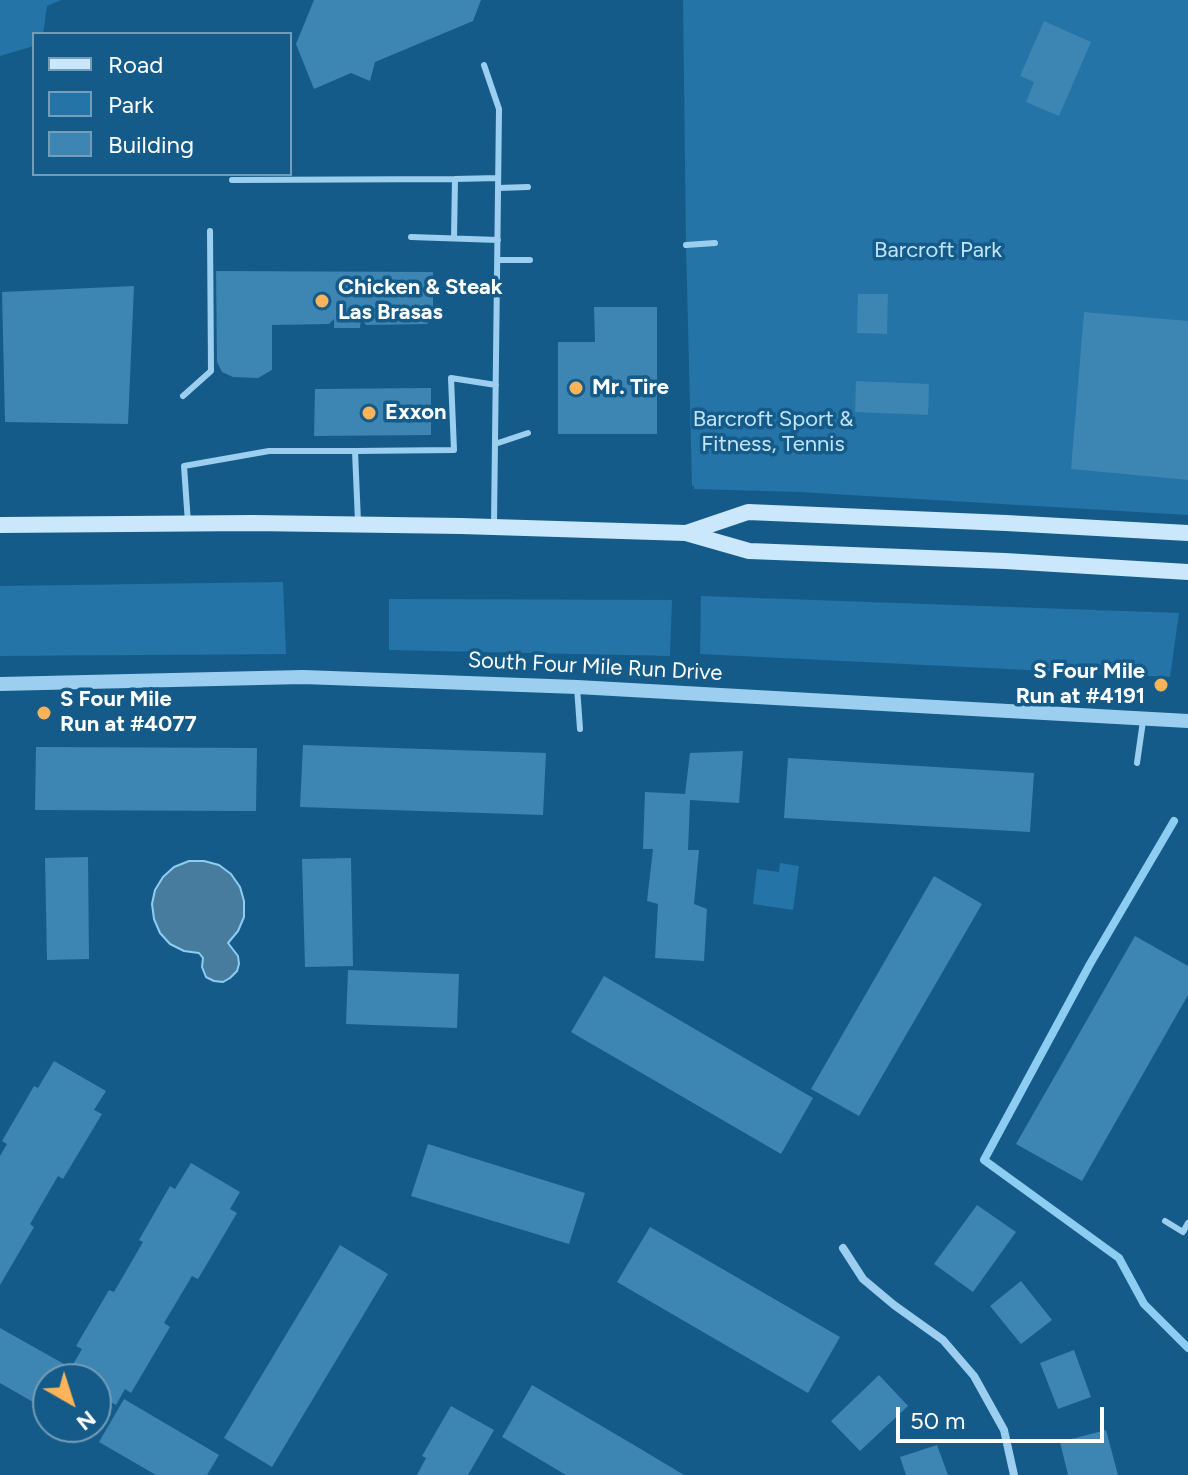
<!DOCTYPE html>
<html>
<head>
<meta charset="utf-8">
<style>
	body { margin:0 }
	#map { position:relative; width:1188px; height:1475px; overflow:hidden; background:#155b8a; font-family:Figtree,sans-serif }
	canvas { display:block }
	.legend { position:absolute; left:32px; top:32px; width:260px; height:144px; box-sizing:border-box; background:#155b8a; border:2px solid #739db9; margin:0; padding:10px 14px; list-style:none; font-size:24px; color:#fff }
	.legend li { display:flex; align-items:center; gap:16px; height:40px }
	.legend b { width:40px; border:2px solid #739db9 }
	.north { position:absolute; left:32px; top:1363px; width:80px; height:80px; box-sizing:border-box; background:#155b8a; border:2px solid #739db9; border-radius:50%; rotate:141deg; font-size:22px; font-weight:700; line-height:32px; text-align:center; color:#fff }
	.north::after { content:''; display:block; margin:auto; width:28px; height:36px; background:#ffb45a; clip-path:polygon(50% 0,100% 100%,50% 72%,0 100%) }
	.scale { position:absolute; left:896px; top:1407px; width:208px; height:36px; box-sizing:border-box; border:4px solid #fff; border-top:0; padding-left:10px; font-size:24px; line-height:28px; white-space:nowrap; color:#fff; -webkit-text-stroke:6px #155b8a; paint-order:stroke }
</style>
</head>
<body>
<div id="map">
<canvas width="1188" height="1475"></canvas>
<ul class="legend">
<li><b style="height:10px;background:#cae7fb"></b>Road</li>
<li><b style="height:22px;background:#2474a7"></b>Park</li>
<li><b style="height:22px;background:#3d85b3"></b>Building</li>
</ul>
<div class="north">N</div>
<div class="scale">50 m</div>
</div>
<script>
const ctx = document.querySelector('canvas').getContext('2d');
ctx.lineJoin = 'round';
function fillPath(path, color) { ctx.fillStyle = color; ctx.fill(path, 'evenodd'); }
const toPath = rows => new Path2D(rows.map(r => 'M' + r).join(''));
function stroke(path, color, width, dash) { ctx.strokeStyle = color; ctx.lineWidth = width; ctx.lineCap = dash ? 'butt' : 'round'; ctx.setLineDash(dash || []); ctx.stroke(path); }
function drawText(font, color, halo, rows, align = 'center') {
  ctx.font = font + ' Figtree,sans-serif'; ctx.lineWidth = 7; ctx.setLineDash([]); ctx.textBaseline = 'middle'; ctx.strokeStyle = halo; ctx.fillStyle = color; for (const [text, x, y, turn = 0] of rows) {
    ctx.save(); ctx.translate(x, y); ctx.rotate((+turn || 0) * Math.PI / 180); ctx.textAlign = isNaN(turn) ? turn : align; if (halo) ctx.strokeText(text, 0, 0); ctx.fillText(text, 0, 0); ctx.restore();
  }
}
fillPath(toPath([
	[0,0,61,0,47,6,43,34,34,34,34,46,0,56],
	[683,0,1188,0,1188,515,799,492,694,489,694,486,692,486,686,245],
	[283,582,286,654,0,656,0,586],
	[701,596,1179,613,1170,677,700,654],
	[389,599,672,600,670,656,389,650],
	[780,863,799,866,793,910,753,904,757,869,779,872]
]), '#2474a7');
const water = toPath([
	[189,861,204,861,219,865,231,874,240,887,244,901,244,917,238,931,228,943,238,956,239,964,237,971,230,978,223,982,214,981,206,977,202,967,203,958,199,953,184,951,170,944,160,933,154,919,152,904,155,890,163,877,174,867,189,861]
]);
fillPath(water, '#487c9e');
stroke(water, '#8ecdf2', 2);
stroke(toPath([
	[1174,821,1090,964,984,1160,1119,1258,1144,1304,1188,1348]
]), '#8ecdf2', 8);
fillPath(toPath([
	[314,0,481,0,473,21,375,62,370,81,351,73,314,89,296,44],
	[1044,21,1091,42,1059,116,1026,102,1034,82,1020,76],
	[216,271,433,272,433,318,427,324,366,325,361,318,360,328,334,328,334,319,329,324,272,325,272,370,258,378,233,377,222,372,217,362],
	[134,286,128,424,5,422,2,292],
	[858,294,888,294,887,334,857,333],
	[594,307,657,307,657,434,558,434,558,342,595,342],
	[1084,312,1188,321,1188,480,1071,469],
	[856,381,929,384,928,415,855,412],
	[431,388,431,435,314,436,315,389],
	[303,745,546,753,543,815,300,807],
	[36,747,257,748,256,811,35,810],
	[743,751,739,803,690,800,688,850,699,850,694,904,707,909,704,961,655,958,658,904,647,901,653,849,643,849,645,792,685,794,690,753],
	[788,758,1034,773,1030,832,784,818],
	[88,857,89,959,47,960,45,858],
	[351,858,353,966,305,967,302,859],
	[934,876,982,904,859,1116,811,1089],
	[1135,936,1188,966,1188,995,1082,1181,1016,1144],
	[348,970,459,974,457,1028,346,1024],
	[604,976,813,1098,781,1154,571,1032],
	[54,1061,106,1091,94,1110,102,1114,63,1179,58,1176,30,1224,34,1227,0,1285,0,1156,7,1144,2,1141,34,1086,38,1088],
	[428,1144,585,1193,569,1244,411,1196],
	[191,1163,240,1192,230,1209,237,1213,198,1279,192,1276,164,1323,170,1327,131,1393,125,1389,116,1405,96,1393,96,1379,71,1379,66,1376,82,1349,76,1346,109,1290,114,1292,143,1242,139,1240,170,1186,175,1189],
	[977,1205,1016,1232,973,1292,934,1264],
	[650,1227,840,1337,808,1393,617,1282],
	[340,1245,388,1274,272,1467,224,1438],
	[1021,1281,1052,1320,1021,1344,990,1306],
	[0,1328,64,1364,56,1379,48,1379,48,1393,40,1406,0,1383],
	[1074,1350,1091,1397,1058,1409,1040,1363],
	[879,1375,908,1406,860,1451,831,1421],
	[532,1385,639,1448,684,1475,566,1475,502,1437],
	[124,1399,219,1455,207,1475,156,1475,99,1442],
	[451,1406,494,1430,468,1475,417,1475,426,1458,422,1456],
	[1106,1430,1118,1475,1068,1475,1060,1442],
	[937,1445,948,1475,906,1475,900,1457]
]), '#3d85b3');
stroke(toPath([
	[484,65,499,109,494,524],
	[232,180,455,179],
	[498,188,528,187],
	[411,237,498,240],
	[454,238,455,179,498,178],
	[686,245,715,243],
	[498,260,530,260],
	[183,396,211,371,210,231],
	[495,444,528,433],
	[355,451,454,450,451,378,496,385],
	[188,523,184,466,269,451,355,451,358,522],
	[577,687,580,729],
	[1137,763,1143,721],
	[1165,1221,1183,1232,1188,1223]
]), '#9ccfef', 6);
stroke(toPath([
	[843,1248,863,1279,894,1305,943,1340,974,1376,1004,1430,1014,1475]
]), '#9ccfef', 8);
stroke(toPath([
	[0,684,303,677,577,687,1188,721]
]), '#9ccfef', 14);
stroke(toPath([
	[0,525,253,523,461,526,686,533,749,551,1005,561,1188,572],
	[686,533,748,512,1006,523,1188,533]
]), '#cae7fb', 16);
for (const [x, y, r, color] of [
	[322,301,8,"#ffb45a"],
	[576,388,8,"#ffb45a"],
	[369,413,8,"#ffb45a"],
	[1161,685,8,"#ffb45a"],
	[44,713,8,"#ffb45a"]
]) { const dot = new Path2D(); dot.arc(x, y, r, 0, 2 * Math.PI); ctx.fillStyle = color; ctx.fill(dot); stroke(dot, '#155b8a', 3); }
drawText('22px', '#c2e5fb', '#155b8a', [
	["Barcroft Park",938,251],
	["Barcroft Sport &",773,420],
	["Fitness, Tennis",773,445]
]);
drawText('bold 22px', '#fff', '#155b8a', [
	["Chicken & Steak",338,288],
	["Las Brasas",338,313],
	["Mr. Tire",592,388],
	["Exxon",385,413],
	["S Four Mile",1145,672,"right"],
	["Run at #4191",1145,697,"right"],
	["S Four Mile",60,700],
	["Run at #4077",60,725]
], 'left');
drawText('22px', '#fff', '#155b8a', [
	["South Four Mile Run Drive",595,667,3]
]);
</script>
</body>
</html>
